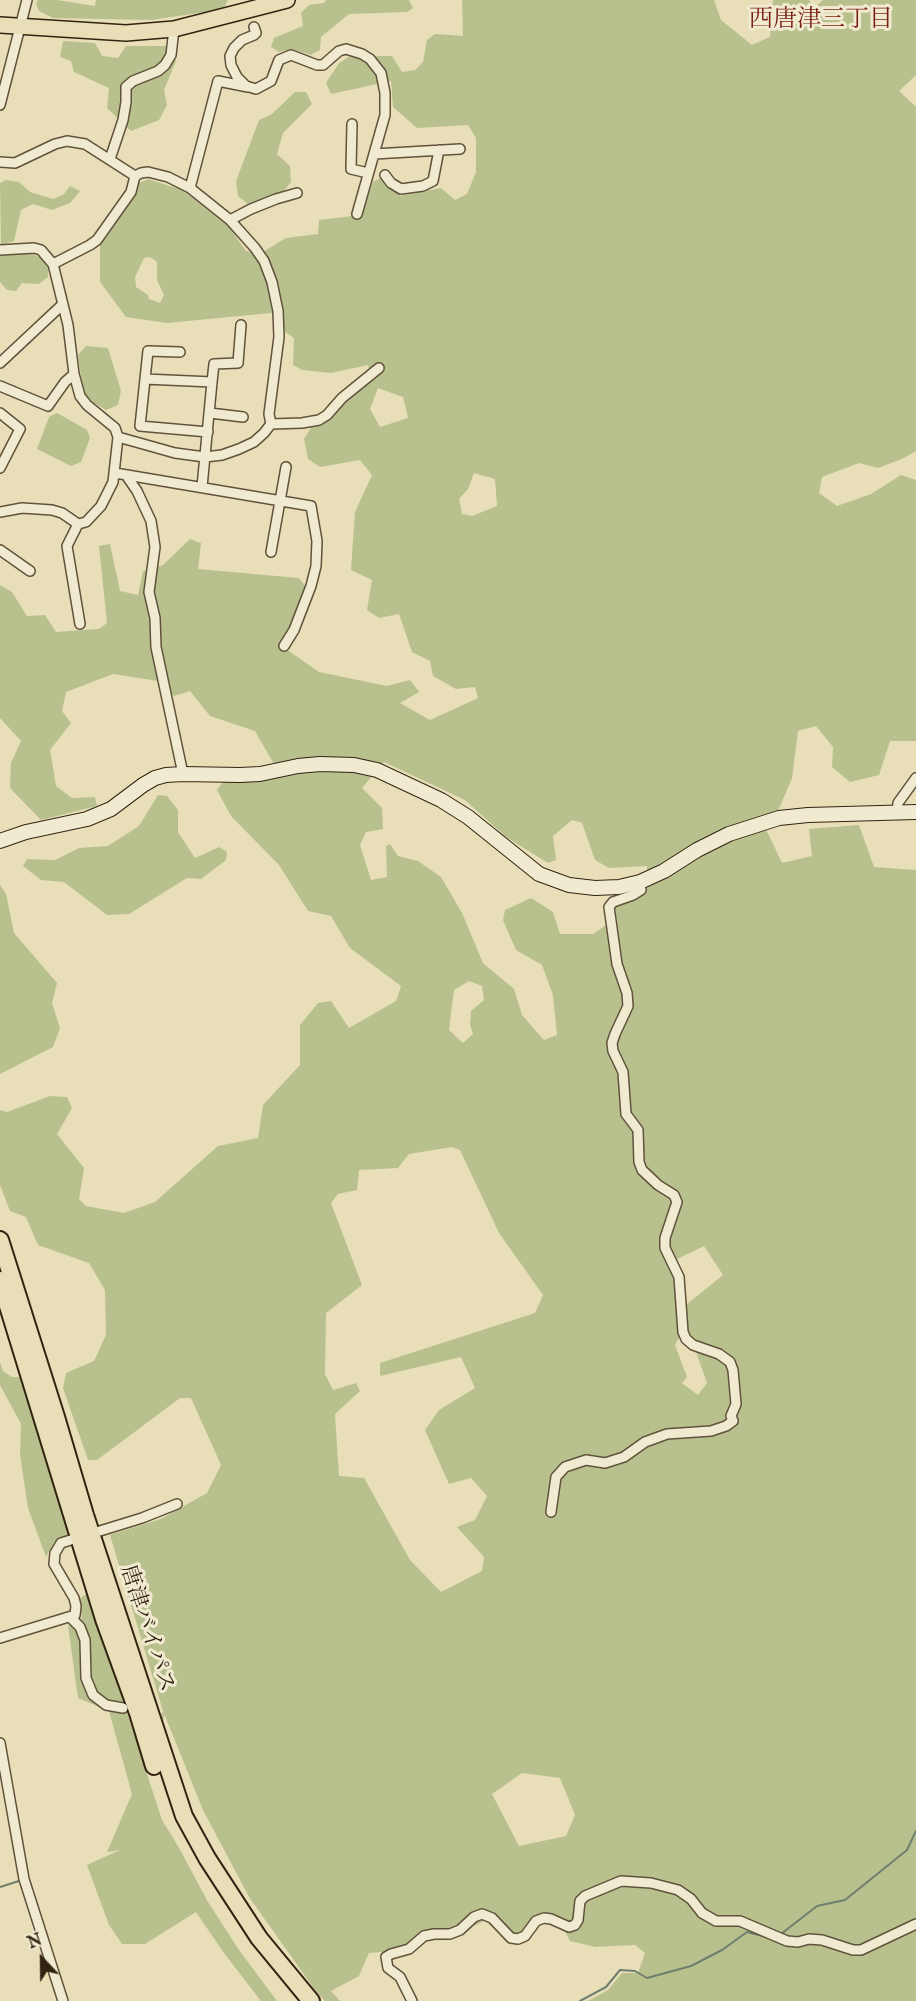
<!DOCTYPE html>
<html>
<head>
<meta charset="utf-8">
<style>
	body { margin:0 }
	#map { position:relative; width:916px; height:2001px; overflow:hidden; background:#e8deb8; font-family:"IM FELL English",serif }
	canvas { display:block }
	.north { position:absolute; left:12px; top:1929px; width:60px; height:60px; -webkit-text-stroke:4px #f0ead1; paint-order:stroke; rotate:338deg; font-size:16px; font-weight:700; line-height:24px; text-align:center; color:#322311 }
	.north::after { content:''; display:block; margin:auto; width:21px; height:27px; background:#322311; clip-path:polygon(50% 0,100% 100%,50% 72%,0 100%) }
</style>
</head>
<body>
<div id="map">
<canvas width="916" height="2001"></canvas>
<div class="north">N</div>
</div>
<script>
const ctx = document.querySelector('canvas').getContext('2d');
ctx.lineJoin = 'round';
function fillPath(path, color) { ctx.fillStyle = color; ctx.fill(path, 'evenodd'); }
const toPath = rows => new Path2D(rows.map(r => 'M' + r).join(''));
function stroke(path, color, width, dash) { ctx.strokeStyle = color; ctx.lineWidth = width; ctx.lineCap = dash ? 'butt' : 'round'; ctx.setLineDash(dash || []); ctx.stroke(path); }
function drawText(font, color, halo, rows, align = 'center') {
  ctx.font = font + ' "IM FELL English","Noto Serif JP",serif'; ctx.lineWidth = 6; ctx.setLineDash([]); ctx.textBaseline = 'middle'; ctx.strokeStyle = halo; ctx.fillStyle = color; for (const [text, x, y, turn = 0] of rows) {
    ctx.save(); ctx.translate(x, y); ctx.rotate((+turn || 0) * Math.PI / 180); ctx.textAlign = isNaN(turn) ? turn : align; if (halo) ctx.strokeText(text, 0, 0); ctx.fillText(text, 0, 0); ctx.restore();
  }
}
fillPath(toPath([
	[38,0,57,0,95,6,96,0,228,0,225,6,219,10,151,20,53,18,39,11,36,4],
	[326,0,409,0,413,8,407,12,349,14,321,37,320,50,311,55,291,49,279,52,271,47,274,38,303,26,301,13,309,5,324,3],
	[462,0,714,0,721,20,752,45,770,37,773,0,809,0,814,8,823,0,916,0,916,75,899,91,916,107,916,451,902,459,878,468,859,463,822,477,819,493,837,506,871,494,901,475,916,480,916,741,890,741,879,775,850,782,832,767,833,747,816,726,798,731,792,778,778,811,761,819,782,863,812,856,809,829,859,825,874,867,916,870,916,2001,588,2001,608,1990,622,1973,638,1973,645,1953,635,1945,595,1947,570,1941,565,1931,569,1930,540,1916,525,1934,510,1933,484,1921,452,1937,424,1937,407,1950,369,1953,359,1976,331,1991,340,2001,325,2001,315,1990,249,1897,203,1810,163,1711,110,1535,161,1519,207,1493,221,1465,191,1398,180,1398,97,1460,88,1460,63,1388,66,1373,94,1361,106,1335,105,1290,89,1263,38,1245,26,1217,10,1211,0,1185,0,1110,7,1112,50,1096,67,1097,72,1108,57,1134,84,1168,79,1199,86,1206,124,1213,155,1202,218,1146,258,1138,263,1105,300,1065,300,1025,318,1003,331,1001,349,1028,396,1001,401,986,350,948,331,916,308,911,279,865,231,816,217,790,223,782,270,780,274,764,255,731,210,716,190,691,174,696,158,681,113,674,66,692,62,711,71,723,50,750,56,786,72,798,95,797,97,806,41,820,10,788,11,763,21,741,0,718,0,585,12,592,27,616,45,615,56,632,99,629,107,623,99,546,110,544,120,591,138,595,143,571,163,565,190,539,201,543,198,569,299,578,307,588,286,649,319,672,387,686,410,680,419,692,400,703,430,720,478,698,475,687,456,689,433,676,430,661,412,652,399,614,379,618,367,610,372,580,351,570,355,512,372,475,360,460,320,467,308,459,304,439,312,426,330,419,342,403,371,377,368,365,331,373,302,370,293,365,294,338,285,332,282,318,271,313,167,323,126,317,100,282,100,245,137,184,148,179,182,190,229,227,246,251,261,253,286,238,318,234,319,220,361,215,373,182,383,177,400,196,441,188,455,200,467,194,476,172,476,138,468,125,417,128,393,107,391,81,331,94,326,83,339,63,350,56,392,56,402,72,415,70,423,62,427,40,435,34,463,36],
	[150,257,157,262,157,280,164,295,160,303,149,299,148,295,136,287,135,277,144,258],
	[378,388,403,397,408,418,380,427,370,409],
	[474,473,495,479,497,506,472,516,462,514,459,499,468,489],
	[384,762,465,800,506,837,548,863,556,860,553,836,572,820,582,823,595,860,609,868,647,866,648,888,614,901,615,919,593,934,560,934,553,912,531,898,505,910,503,920,516,950,542,965,553,995,557,1035,544,1040,522,1015,514,989,483,963,462,913,441,877,418,861,398,856,390,844,386,846,387,877,371,880,360,845,366,832,383,829,382,808,362,788],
	[469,981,482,986,484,1000,471,1011,470,1025,473,1034,463,1043,449,1030,454,990],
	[452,1147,460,1150,499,1233,543,1295,535,1313,380,1363,380,1376,461,1357,475,1388,439,1410,425,1430,449,1484,471,1478,487,1496,475,1520,457,1527,484,1557,482,1571,441,1592,410,1560,364,1478,339,1476,335,1414,360,1391,356,1383,333,1390,325,1374,326,1313,362,1285,331,1203,338,1194,357,1190,359,1170,398,1168,409,1154],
	[704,1246,723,1275,686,1305,688,1343,695,1349,707,1383,698,1395,682,1383,687,1377,675,1345,680,1336,676,1279,669,1263],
	[522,1773,560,1778,575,1815,566,1836,519,1846,492,1794],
	[63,41,95,43,102,56,118,58,126,46,169,46,176,61,164,90,167,105,159,120,131,131,107,108,109,88,74,72,71,61,60,57],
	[295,92,306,92,312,104,283,133,277,154,290,166,291,182,282,193,249,205,238,196,236,181,259,120,272,114],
	[6,180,19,182,30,192,53,199,64,194,70,186,80,191,70,203,52,210,33,204,21,210,14,241,1,245,0,183],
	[27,253,43,258,48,269,48,277,39,284,22,283,16,291,7,290,0,282,0,255],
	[86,346,108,348,121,391,118,405,106,410,94,403,83,391,78,355],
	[57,413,87,430,90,438,81,462,71,466,37,449,49,417],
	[158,795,167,796,178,810,178,832,195,858,219,847,227,852,226,860,201,879,187,878,129,914,107,915,64,882,41,880,23,866,27,859,55,860,79,848,108,846,139,826],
	[0,885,6,894,14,933,57,983,52,1003,60,1028,53,1047,0,1074],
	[0,1362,3,1371,12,1377,23,1377,70,1533,54,1542,46,1557,28,1508,20,1455,21,1424,0,1385],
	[88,1593,162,1820,178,1846,208,1902,239,1950,277,2001,261,2001,224,1953,196,1912,145,1944,122,1944,109,1925,87,1865,120,1850,107,1852,132,1794,109,1711,78,1698,68,1625,82,1618,79,1599]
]), '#b8c18e');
stroke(toPath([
	[0,1887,19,1881],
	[781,1934,817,1906,845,1900,907,1850,916,1831],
	[580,2001,606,1987,620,1970,635,1971,647,1978,691,1966,722,1950,747,1932,774,1939]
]), '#6f7f6d', 2);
stroke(toPath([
	[148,1714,164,1717]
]), '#c4b997', 9, [9, 4.5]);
const street = toPath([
	[254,27,256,33,254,35,242,40,234,48,230,56,231,65,237,77,246,86,256,89,271,81,279,60,291,55,317,65,323,65,339,51,346,49,362,54,370,59,381,73,385,93,385,115,357,214],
	[0,105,27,0],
	[352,124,351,169,368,173],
	[374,154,460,149],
	[110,159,123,120,126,102,126,87,133,81,158,71,165,65,171,55,174,29],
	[0,162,15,163,55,144,67,141,85,144,135,176,141,173,148,172,168,177,190,188,230,220,255,248,264,261,272,282,278,311,279,337,269,414,271,424,264,433,254,442,239,449,222,455,205,457,175,453,118,437],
	[385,175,391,183,401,189,423,186,433,181,439,150],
	[190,188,218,81,248,87],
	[230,220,251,209,276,199,297,193],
	[0,250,34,248,41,250,53,264,68,325,74,374,80,396,87,405,115,428,118,437,113,482,101,506,86,522,78,524,62,513,52,510,22,508,0,512],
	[53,264,90,245,97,240,131,192,135,176],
	[180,352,148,351,140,426,208,432],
	[0,363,63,304],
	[145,379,212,382,214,364,238,363,241,325],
	[0,386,48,406,65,382,74,374],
	[0,413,20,429,0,468],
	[210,413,243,417],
	[271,424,302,423,319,420,327,415,342,398,379,368],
	[115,473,311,506,317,541,316,566,311,586,294,630,284,646],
	[126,475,137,491,151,521,155,547,149,592,155,618,156,647,183,774],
	[202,487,212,382],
	[78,524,67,546,80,624],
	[0,550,30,571],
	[271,552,286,467],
	[897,813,898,803,916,778],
	[551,1512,556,1477,565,1467,586,1460,605,1463,624,1457,645,1442,667,1434,711,1431,726,1426,733,1421,731,1416,736,1404,733,1370,730,1362,719,1354,693,1345,686,1339,683,1332,679,1277,665,1248,665,1238,677,1202,674,1195,658,1185,642,1170,639,1162,638,1130,626,1114,623,1072,613,1051,612,1043,615,1034,628,1006,627,993,617,964,609,907,613,902,633,895,641,890,640,882],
	[71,1618,80,1627,85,1640,86,1678,93,1695,106,1705,123,1708],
	[0,1638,75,1615,76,1606,74,1598,54,1564,55,1553,61,1543,142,1518,177,1504],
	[0,1743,24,1879,63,2001],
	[412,2001,400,1977,388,1968,386,1957,391,1954,409,1949,424,1936,434,1934,450,1934,460,1930,474,1917,482,1914,492,1918,511,1938,518,1939,525,1936,536,1921,544,1918,551,1919,569,1927,575,1925,578,1920,580,1901,585,1896,621,1881,651,1883,678,1890,691,1899,702,1913,716,1921,740,1921,787,1941,798,1942,809,1939,822,1940,853,1950,861,1950,916,1924]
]);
const secondary = toPath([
	[0,841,26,832,87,819,111,809,143,785,155,778,166,775,183,774,240,775,260,774,298,766,320,764,354,765,377,770,441,800,468,817,539,874,569,885,595,888,619,887,640,882,664,871,697,850,729,834,779,818,808,815,916,812]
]);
const primary = toPath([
	[0,25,126,33,174,29,287,0]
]);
const highway = toPath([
	[0,1240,56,1417,85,1515,184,1816,207,1858,259,1938,311,2001],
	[0,1280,104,1619,138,1713,154,1766]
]);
stroke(street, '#60523b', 12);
stroke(secondary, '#322311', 16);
stroke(primary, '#322311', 18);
stroke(highway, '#322311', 20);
stroke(street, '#f0ead1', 9);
stroke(secondary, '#f0ead1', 14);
stroke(primary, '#e8deb8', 15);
stroke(highway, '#e8deb8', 16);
drawText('22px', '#322311', '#f0ead1', [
	["唐津バイパス",146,1629,72]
]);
drawText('24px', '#7a1f14', '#f0ead1', [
	["西唐津三丁目",821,21]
]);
</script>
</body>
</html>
